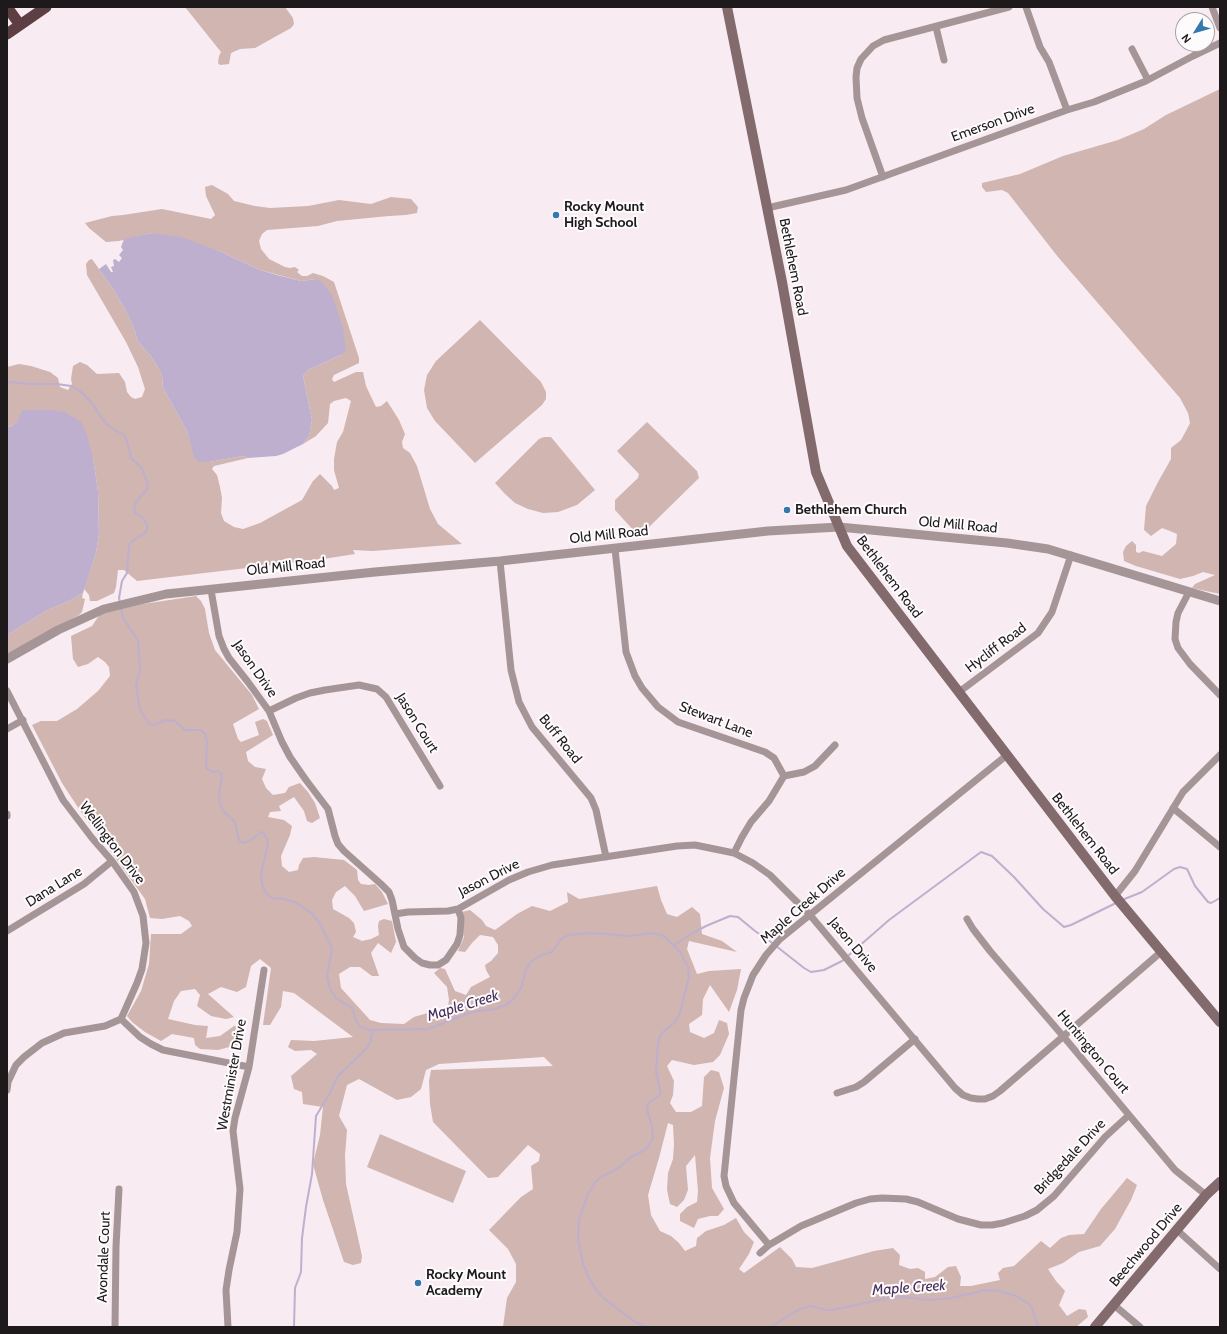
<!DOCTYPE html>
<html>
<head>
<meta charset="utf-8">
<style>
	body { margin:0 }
	#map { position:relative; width:1227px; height:1334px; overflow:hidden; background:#f8ebf1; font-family:Cabin,sans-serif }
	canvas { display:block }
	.frame { position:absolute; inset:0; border:8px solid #1e1a1c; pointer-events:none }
	.north { position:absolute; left:1175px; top:12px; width:40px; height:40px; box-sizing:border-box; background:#fefbfd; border:1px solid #a4a1a3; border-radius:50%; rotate:233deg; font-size:11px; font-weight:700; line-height:16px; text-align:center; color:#1e1a1c }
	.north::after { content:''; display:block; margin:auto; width:14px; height:18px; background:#3578ae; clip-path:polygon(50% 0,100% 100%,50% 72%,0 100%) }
</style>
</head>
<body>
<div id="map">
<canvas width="1227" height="1334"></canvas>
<div class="frame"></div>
<div class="north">N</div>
</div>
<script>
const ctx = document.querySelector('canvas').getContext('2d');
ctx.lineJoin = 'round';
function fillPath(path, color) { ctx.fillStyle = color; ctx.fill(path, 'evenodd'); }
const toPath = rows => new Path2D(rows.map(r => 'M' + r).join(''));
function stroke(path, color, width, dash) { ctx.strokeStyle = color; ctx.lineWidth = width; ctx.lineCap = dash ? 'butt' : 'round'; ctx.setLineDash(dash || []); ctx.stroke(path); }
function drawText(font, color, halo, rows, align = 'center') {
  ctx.font = font + ' Cabin,sans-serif'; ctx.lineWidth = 4; ctx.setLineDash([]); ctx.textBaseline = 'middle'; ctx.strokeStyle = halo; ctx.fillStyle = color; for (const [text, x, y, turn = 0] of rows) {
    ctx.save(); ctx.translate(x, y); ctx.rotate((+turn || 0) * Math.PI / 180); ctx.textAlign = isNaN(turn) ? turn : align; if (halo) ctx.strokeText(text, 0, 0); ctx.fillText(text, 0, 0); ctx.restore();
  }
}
fillPath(toPath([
	[185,7,285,7,293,18,294,24,291,28,255,48,240,49,231,53,229,64,220,65,218,63,219,56,221,52],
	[1220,89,1220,594,1192,588,1195,584,1215,575,1203,572,1193,576,1180,579,1136,566,1124,561,1123,552,1126,546,1132,541,1136,545,1136,552,1139,553,1143,551,1162,556,1176,544,1177,534,1170,531,1162,528,1151,536,1144,530,1146,506,1158,482,1171,459,1171,448,1181,440,1187,429,1190,423,1188,413,1180,398,1058,257,1008,193,1002,190,986,192,982,187,982,183,1020,174,1063,156,1118,140,1144,129,1166,115],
	[212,185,228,194,234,201,255,206,270,208,308,206,339,200,371,204,391,197,411,199,418,207,417,213,406,215,389,216,337,221,318,226,267,230,262,234,259,241,261,249,269,259,285,267,290,268,295,267,299,270,297,272,302,276,307,276,313,273,323,276,334,282,359,358,359,363,334,375,332,379,334,382,356,372,363,372,366,386,376,407,381,406,387,401,399,420,405,434,402,442,403,448,410,453,417,466,430,509,438,524,462,544,373,551,353,550,355,554,323,559,137,581,124,570,118,570,116,587,114,593,97,601,90,601,89,595,84,589,96,553,99,534,98,491,93,458,21,416,17,422,12,426,7,427,7,367,19,364,31,366,50,372,58,378,60,387,68,390,72,384,71,379,73,366,80,362,87,365,97,374,119,373,125,382,127,392,131,397,135,399,142,397,145,389,138,367,126,342,87,275,86,264,89,260,92,259,115,292,128,315,135,331,137,340,153,359,162,375,163,388,187,431,192,448,209,462,243,456,248,458,214,466,212,469,217,475,220,487,222,498,221,513,224,521,234,527,243,529,260,523,302,500,313,481,320,474,332,486,334,490,339,488,334,470,334,459,337,442,343,432,351,401,346,398,334,401,330,404,328,423,316,436,303,444,309,436,312,420,303,376,308,370,341,355,316,279,301,281,260,270,219,251,152,233,119,241,106,242,89,228,85,223,112,216,123,215,162,209,211,219,215,215,206,196,205,187],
	[480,320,541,382,546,392,546,399,542,405,475,463,435,421,427,408,424,390,427,375,436,361],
	[647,422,697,471,699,478,646,530,635,532,615,510,615,500,638,478,639,474,617,451],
	[544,437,551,437,595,490,577,505,558,512,543,513,528,509,515,503,505,494,495,483,539,439],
	[83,593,82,598,85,599,82,612,79,615,7,655,7,635,46,611,71,600],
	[196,596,201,601,205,609,209,633,215,650,252,695,259,709,233,724,238,739,241,742,259,735,255,722,263,719,267,721,273,735,246,752,248,761,255,767,266,769,262,779,266,788,273,795,285,793,289,787,300,783,308,792,315,803,320,818,312,823,307,821,304,811,294,797,279,806,281,811,270,812,268,817,284,820,292,826,290,835,281,856,282,866,289,872,298,870,299,865,303,858,314,857,344,860,357,870,358,880,361,884,369,885,375,884,382,892,388,904,364,911,355,896,345,886,336,892,332,900,333,909,349,918,354,923,356,932,353,937,362,941,371,939,379,935,378,926,379,921,384,919,392,921,396,942,391,953,378,943,371,953,379,976,372,976,360,967,350,967,339,974,341,988,370,1020,381,1023,404,1024,414,1017,448,1007,449,1000,447,987,434,973,440,968,445,969,455,991,466,995,471,987,490,977,486,970,485,965,491,961,498,953,498,945,493,937,480,935,472,943,465,952,458,951,464,937,462,912,470,910,482,920,486,926,495,930,517,914,532,906,550,911,568,902,567,892,579,899,657,886,661,900,667,914,677,917,692,907,700,914,702,934,722,941,737,952,689,941,687,949,697,974,709,971,741,969,737,990,729,1012,710,985,703,999,702,1015,689,1024,690,1032,704,1038,714,1033,719,1020,727,1023,729,1034,720,1055,713,1062,694,1065,672,1060,667,1066,674,1081,673,1095,670,1103,676,1112,691,1112,702,1106,704,1077,711,1070,719,1072,724,1088,715,1121,710,1158,712,1188,724,1209,718,1216,710,1216,698,1219,694,1228,680,1221,680,1214,687,1207,697,1202,698,1191,695,1155,686,1166,688,1190,684,1200,677,1207,670,1204,667,1190,668,1173,673,1159,674,1144,673,1125,668,1123,659,1158,648,1195,651,1215,660,1231,671,1236,679,1243,685,1251,696,1246,697,1238,706,1231,724,1225,736,1218,744,1232,754,1242,749,1254,739,1269,744,1273,780,1247,792,1259,796,1267,812,1268,874,1251,893,1248,900,1255,899,1265,910,1269,918,1268,925,1272,925,1279,935,1277,948,1267,956,1266,961,1277,960,1286,971,1286,1000,1280,998,1273,1003,1268,1014,1266,1041,1241,1050,1248,1061,1238,1069,1235,1084,1234,1101,1209,1127,1178,1137,1185,1131,1200,1115,1229,1100,1246,1079,1252,1063,1263,1048,1269,1056,1281,1065,1291,1059,1305,1067,1316,1079,1309,1086,1310,1088,1317,1076,1327,503,1327,507,1298,516,1282,516,1264,508,1249,489,1230,521,1197,533,1189,531,1166,539,1161,540,1154,528,1145,498,1177,488,1178,433,1122,430,1104,429,1081,431,1070,553,1066,544,1057,439,1064,426,1070,421,1089,411,1097,397,1100,359,1079,347,1085,339,1116,347,1130,345,1155,346,1184,362,1256,361,1263,353,1265,344,1262,323,1200,313,1164,320,1135,323,1107,303,1104,302,1092,294,1089,291,1076,317,1054,311,1050,295,1051,288,1047,291,1040,314,1041,353,1037,294,993,283,991,281,1007,270,1025,263,1025,271,968,260,959,251,966,246,987,237,992,221,987,208,994,234,1017,226,1019,211,1016,197,1006,200,995,195,989,181,991,174,1001,168,1019,195,1025,208,1026,206,1038,220,1036,234,1026,245,1024,241,1039,237,1045,218,1050,200,1049,195,1045,194,1038,172,1034,161,1041,145,1032,132,1022,127,1016,141,991,149,964,151,934,181,934,192,926,189,921,180,916,162,919,150,918,145,899,101,838,83,815,62,783,32,725,41,721,57,721,77,709,98,691,110,676,109,667,105,662,98,657,88,664,78,667,73,659,71,636,92,626,100,614,143,604],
	[380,1134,466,1171,453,1203,367,1167]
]), '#d0b5b0');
fillPath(toPath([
	[152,233,181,237,219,251,260,270,277,275,301,281,316,279,322,282,332,295,343,328,346,351,341,355,308,370,303,376,312,420,309,436,303,444,283,454,276,456,248,458,243,456,209,462,199,462,194,457,187,431,163,388,162,375,153,359,137,340,135,331,128,315,115,292,99,269,106,264,111,272,113,272,111,267,114,266,113,260,115,259,119,262,122,258,119,255,123,250,121,247,124,239],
	[22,410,52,410,64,412,80,421,86,432,93,458,98,491,99,534,96,553,83,593,71,600,46,611,7,635,7,427,12,426,17,422]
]), '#beafce');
stroke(toPath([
	[7,382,31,384,57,384,71,386,80,391,92,403,101,417,110,427,124,435,127,441,131,458,141,467,148,484,147,489,136,502,134,509,135,513,142,517,148,527,146,532,131,542,129,546,127,573,122,581,119,598,120,602],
	[121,607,123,618,138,640,140,670,136,686,140,710,149,723,151,725,154,725,165,720,175,721,185,730,201,730,205,734,207,742,206,768,212,772,218,771,221,773,222,776,219,796,220,804,224,812,235,822,239,840,243,843,250,841,261,832,264,833,267,839,268,844,261,874,262,884,265,891,267,894,272,898,284,899,295,902,311,913,319,922,332,948,327,976,330,989,336,998,352,1008,356,1020,360,1027,369,1030,428,1029,472,1012,495,1009,506,1005,516,996,522,986,525,972,530,963,539,956,552,952,561,939,569,935,591,933,629,936,652,933,664,936,680,952,688,967,689,977,680,1013,675,1022,661,1034,658,1044,656,1072,661,1094,648,1104,647,1110,652,1125,653,1139,645,1150,631,1157,617,1169,601,1177,596,1181,588,1194,579,1219,578,1238,583,1264,591,1282,601,1296,635,1322,647,1327],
	[1122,900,1142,892,1174,869,1180,867,1187,869,1195,886,1208,902,1211,903,1220,898],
	[674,945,693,933,706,926,730,916,738,917,755,931,771,942,804,968,811,972,824,970,842,961,889,920,981,852,992,856,1014,877,1043,909,1064,927,1071,925,1116,903],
	[294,1327,295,1288,301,1272,302,1238,306,1207,312,1174,316,1116,330,1093,338,1076,367,1048,370,1042,373,1030],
	[770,1327,800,1309,810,1306,826,1310,832,1310,889,1298,902,1297,928,1300,951,1298,986,1290,999,1291,1016,1296,1029,1304,1032,1308,1038,1327]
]), '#beafce', 2);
stroke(toPath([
	[1026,7,1040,47,1049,62,1067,110],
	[1212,7,1220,28],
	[936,27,944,60],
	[1132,49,1148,80],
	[883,177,862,118,857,98,856,77,857,68,861,59,873,46,884,40,1009,7],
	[767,208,846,190,1067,110,1094,102,1146,81,1193,56,1220,43],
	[615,549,626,652,635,676,642,688,658,707,678,722,765,752,774,758,784,776,769,801,751,822,742,837,734,853],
	[500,561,511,670,519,702,532,727,591,798,596,810,606,857],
	[211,590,219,636,224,649,229,658,248,682,269,711,282,742,290,757,306,780,328,809,335,836,338,844,344,851,381,884,389,892,392,900,398,929,404,947,415,958,422,963,430,965,438,965,446,960,457,944,460,935,461,918,458,909],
	[1189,592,1178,613,1176,622,1175,639,1178,648,1190,664,1220,695],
	[7,691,63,800,92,838,112,861,134,892,143,916,146,943,142,969,137,983,121,1019,105,1026,64,1033,42,1043,24,1057,16,1065,8,1082,7,1090],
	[959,692,1038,633,1052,612,1071,555],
	[269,711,296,698,310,693,325,690,359,685,377,689,386,697,440,786],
	[7,729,23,720],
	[784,776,804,772,815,766,835,745],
	[1173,808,1220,847],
	[7,814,7,816],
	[1115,896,1135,871,1183,792,1220,755],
	[395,914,408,912,448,911,458,909,509,880,528,872,552,865,677,846,695,845,734,853,753,863,770,875,810,915,955,1088,963,1095,971,1098,978,1099,985,1099,993,1096,1000,1091,1161,952],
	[967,919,973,929,990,951,1063,1036,1175,1170,1206,1195],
	[7,931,84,884,112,861],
	[121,1019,140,1037,151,1044,163,1050,249,1067],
	[837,1093,856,1087,864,1082,915,1039],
	[1177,1230,1220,1269],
	[769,1245,734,1203,726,1186,724,1176,741,1010,744,998,753,975,766,955,780,939,1007,755],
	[760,1253,769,1245,801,1226,856,1203,870,1199,882,1198,906,1199,918,1202,958,1219,981,1225,992,1225,1003,1223,1025,1216,1037,1210,1054,1196,1105,1137,1129,1115],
	[1114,1305,1140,1327],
	[115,1327,116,1247,119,1189],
	[228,1327,226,1290,229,1270,237,1232,240,1189,233,1131,235,1118,249,1067,264,970]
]), '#a69597', 7);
stroke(toPath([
	[7,659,58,630,104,609,166,594,375,572,500,561,768,531,839,527,1007,543,1048,549,1220,601]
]), '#a69597', 9);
stroke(toPath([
	[727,7,782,282,816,472,847,546,1115,896,1220,1022],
	[1095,1327,1206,1195,1220,1182]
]), '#826a6d', 10);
stroke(toPath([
	[7,7,20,25],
	[7,34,46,7]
]), '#5d3e43', 11);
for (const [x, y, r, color] of [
	[556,215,4,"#3578ae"],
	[787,510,4,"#3578ae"],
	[418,1283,4,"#3578ae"]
]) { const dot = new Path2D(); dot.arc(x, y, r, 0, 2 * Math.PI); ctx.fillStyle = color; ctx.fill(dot); stroke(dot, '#fefbfd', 1.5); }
drawText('14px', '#1e1a1c', '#fefbfd', [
	["Emerson Drive",993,123,-20],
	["Bethlehem Road",793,267,79],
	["Old Mill Road",958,525,5],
	["Old Mill Road",609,535,-6],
	["Old Mill Road",286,567,-6],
	["Bethlehem Road",889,577,53],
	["Hycliff Road",996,648,-37],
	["Jason Drive",255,669,55],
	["Stewart Lane",716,720,21],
	["Jason Court",417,723,58],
	["Buff Road",560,739,51],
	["Bethlehem Road",1085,834,52],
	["Wellington Drive",112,843,53],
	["Jason Drive",489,878,-27],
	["Dana Lane",54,887,-32],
	["Maple Creek Drive",803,906,-41],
	["Jason Drive",853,945,50],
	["Huntington Court",1093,1052,50],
	["Westminister Drive",232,1075,-80],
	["Bridgedale Drive",1070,1157,-47],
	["Beechwood Drive",1146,1245,-50],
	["Avondale Court",104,1257,-88]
]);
drawText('bold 14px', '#1e1a1c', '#fefbfd', [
	["Rocky Mount",564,207],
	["High School",564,223],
	["Bethlehem Church",795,510],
	["Rocky Mount",426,1275],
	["Academy",426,1291]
], 'left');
drawText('italic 15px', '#462f5a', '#fefbfd', [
	["Maple Creek",463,1006,-17],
	["Maple Creek",909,1288,-4]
]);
</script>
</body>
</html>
